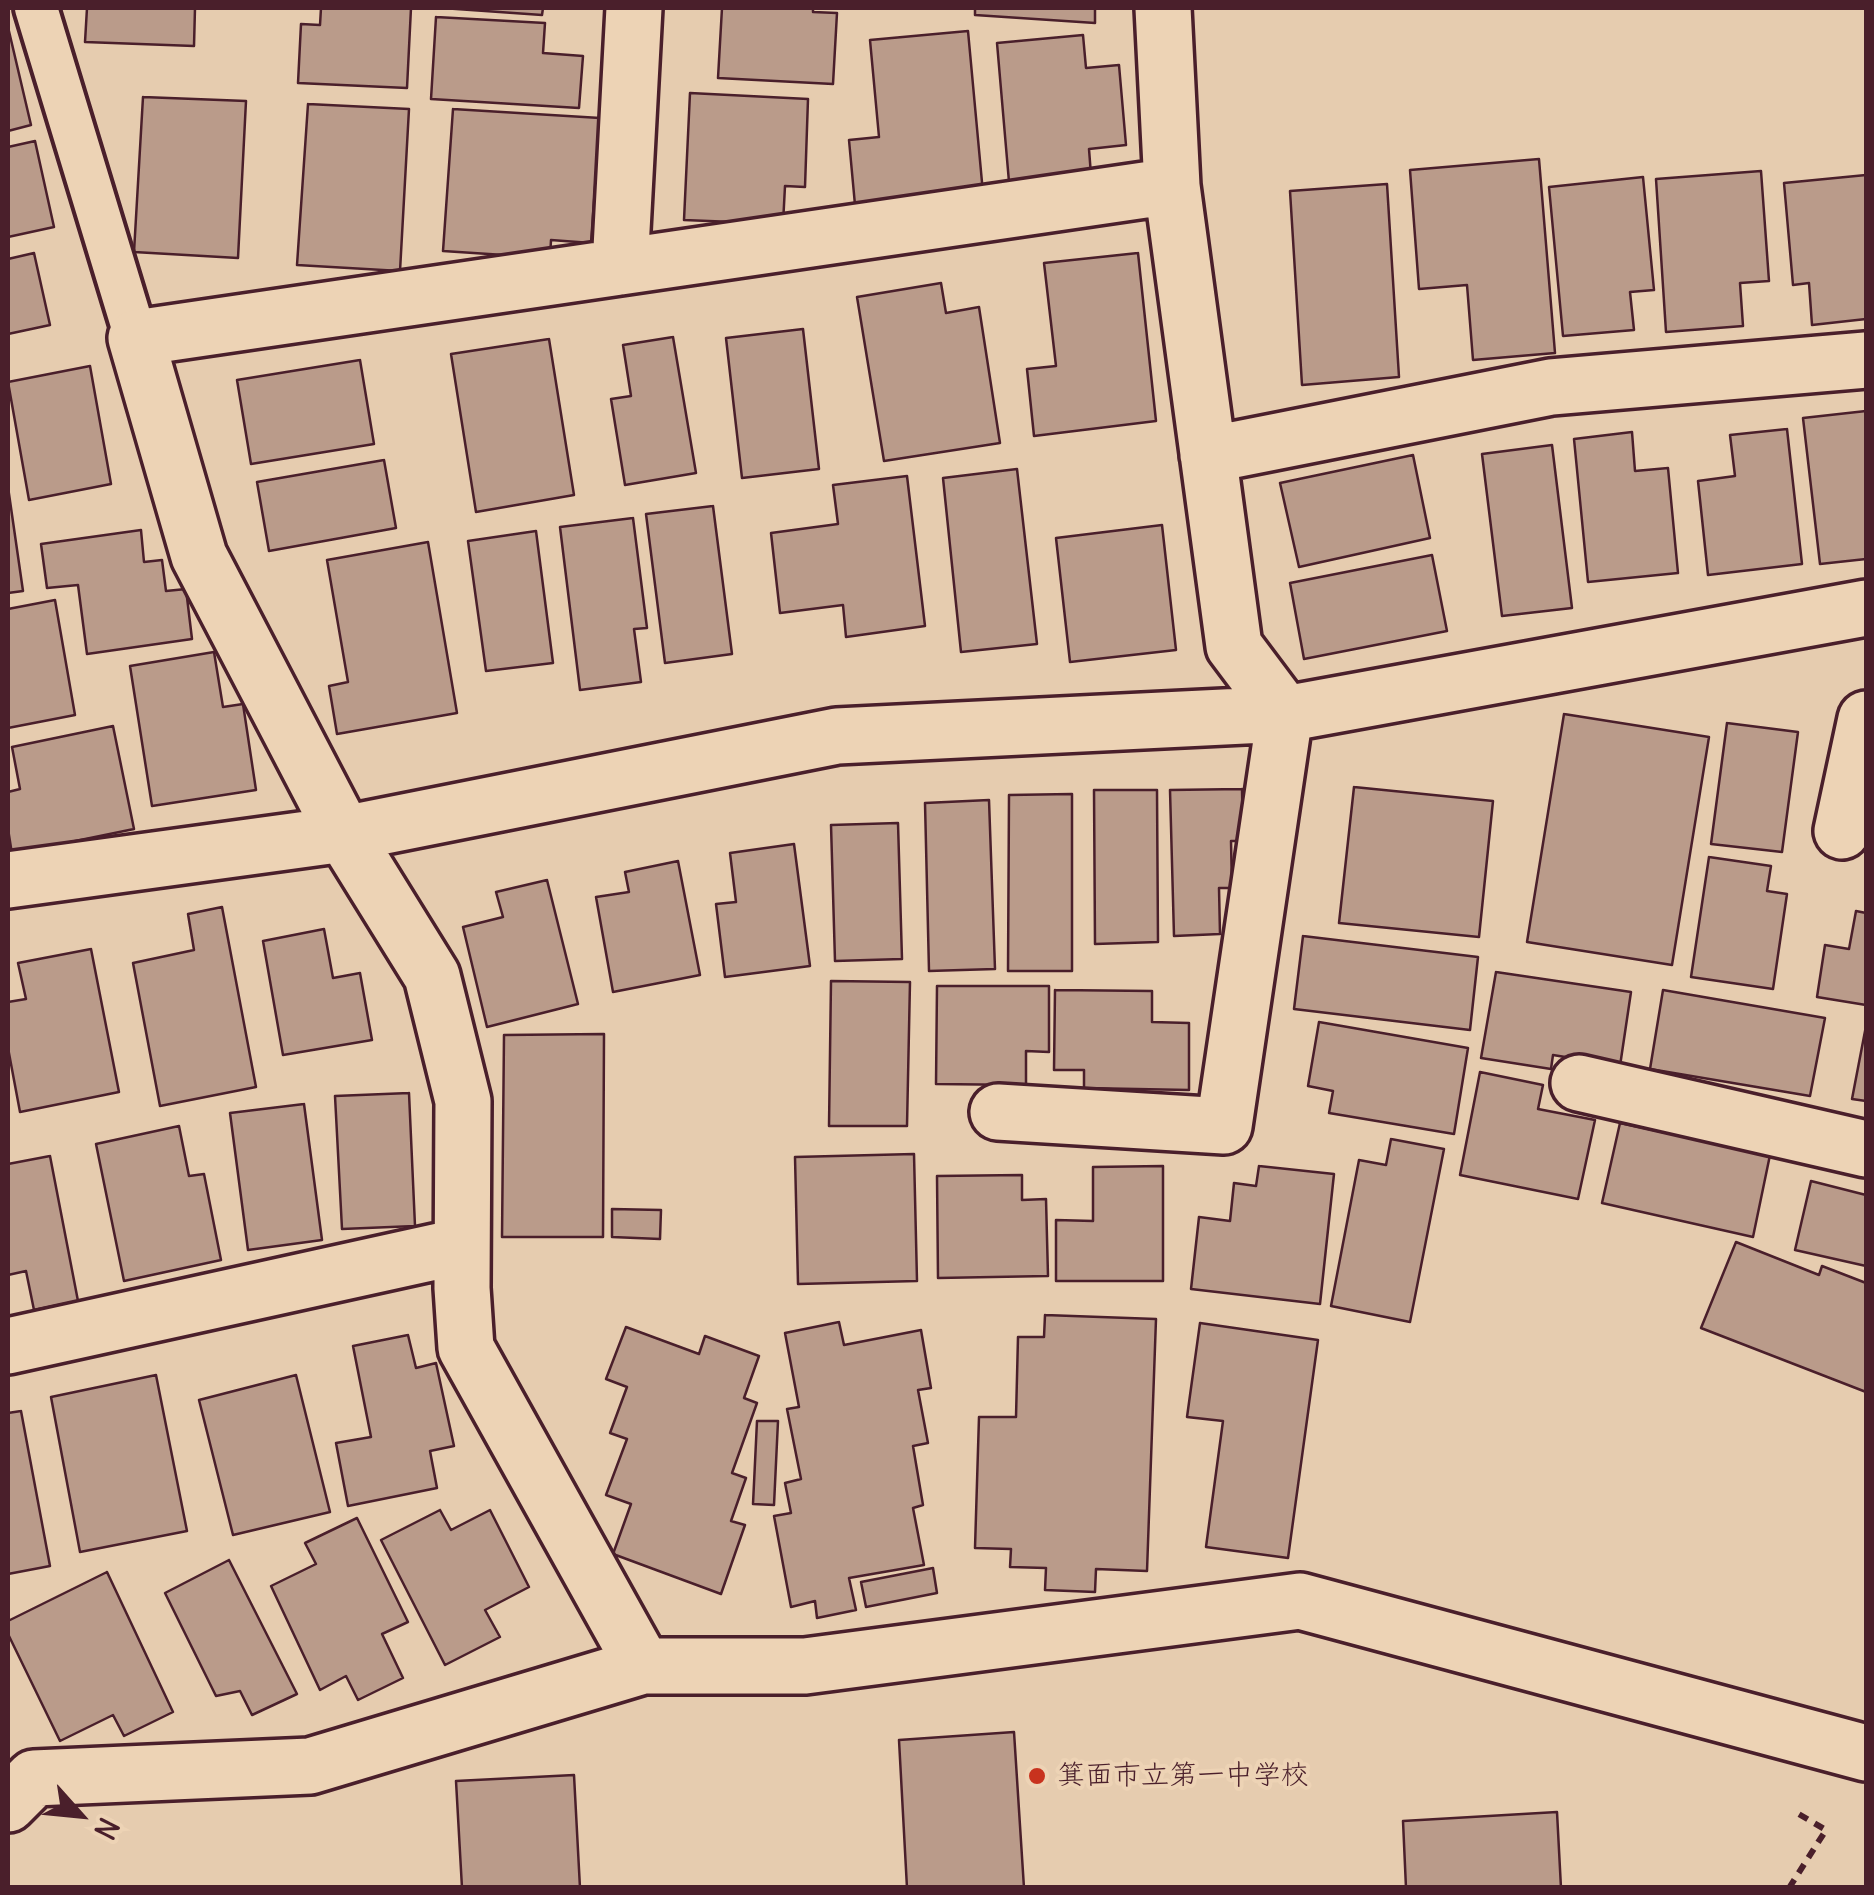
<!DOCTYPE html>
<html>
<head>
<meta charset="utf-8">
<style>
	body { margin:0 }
	#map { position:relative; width:1874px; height:1895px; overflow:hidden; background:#e6ccaf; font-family:Delius,sans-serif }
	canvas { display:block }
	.frame { position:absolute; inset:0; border:10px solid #4a1f2b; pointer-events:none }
	.north { position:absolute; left:30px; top:1765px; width:100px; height:100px; -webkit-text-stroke:8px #edd3b5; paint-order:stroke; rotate:117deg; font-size:28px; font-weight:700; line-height:40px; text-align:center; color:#4a1f2b }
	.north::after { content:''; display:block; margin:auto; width:35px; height:45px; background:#4a1f2b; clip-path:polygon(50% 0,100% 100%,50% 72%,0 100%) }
</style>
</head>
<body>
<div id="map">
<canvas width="1874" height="1895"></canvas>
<div class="frame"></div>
<div class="north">N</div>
</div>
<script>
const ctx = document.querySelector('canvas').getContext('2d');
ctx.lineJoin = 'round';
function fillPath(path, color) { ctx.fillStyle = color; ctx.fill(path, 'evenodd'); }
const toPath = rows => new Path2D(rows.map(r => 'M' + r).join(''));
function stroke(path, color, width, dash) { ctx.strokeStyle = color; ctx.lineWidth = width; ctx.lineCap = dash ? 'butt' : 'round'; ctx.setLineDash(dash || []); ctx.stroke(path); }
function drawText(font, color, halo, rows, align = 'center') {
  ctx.font = font + ' Delius,"Klee One",sans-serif'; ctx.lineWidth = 8; ctx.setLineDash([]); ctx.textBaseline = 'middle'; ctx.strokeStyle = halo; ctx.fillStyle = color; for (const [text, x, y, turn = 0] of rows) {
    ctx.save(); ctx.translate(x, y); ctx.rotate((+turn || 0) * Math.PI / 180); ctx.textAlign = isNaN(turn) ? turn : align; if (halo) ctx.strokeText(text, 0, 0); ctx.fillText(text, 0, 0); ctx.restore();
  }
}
const building = toPath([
	[87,8,195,8,194,46,85,42,87,8],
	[321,8,411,8,407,88,298,83,301,24,320,25,321,8],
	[442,8,543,8,542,15,442,8],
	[703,8,813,8,813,12,837,13,833,84,718,78,722,8,703,8],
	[975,8,1095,8,1095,23,975,15,975,8],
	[436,17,545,23,543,53,583,56,579,108,431,99,436,17],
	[8,27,31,125,8,131,8,27],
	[968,31,983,193,855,205,849,140,879,137,870,40,968,31],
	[1083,35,1086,68,1119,65,1126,145,1089,149,1091,175,1009,182,997,43,1083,35],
	[690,93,808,99,805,187,785,186,783,224,684,220,690,93],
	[143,97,246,101,238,258,134,252,143,97],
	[308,104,409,109,400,271,297,265,308,104],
	[453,109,600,118,591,243,551,240,550,258,443,251,453,109],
	[35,141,54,227,8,237,8,147,35,141],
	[1539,159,1555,353,1473,360,1467,285,1419,289,1410,170,1539,159],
	[1761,171,1769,281,1740,283,1743,326,1666,332,1656,179,1761,171],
	[1866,175,1866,319,1812,325,1809,283,1793,285,1784,183,1866,175],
	[1643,177,1654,290,1630,292,1634,330,1563,336,1549,187,1643,177],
	[1387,184,1399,377,1302,385,1290,191,1387,184],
	[34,253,50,325,8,334,8,259,34,253],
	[1138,253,1156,421,1034,436,1027,369,1056,366,1044,263,1138,253],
	[941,283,946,313,979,307,1000,443,884,461,857,297,941,283],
	[803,329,819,469,742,478,726,338,803,329],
	[673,337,696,473,625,485,611,399,631,396,623,345,673,337],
	[549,339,574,495,476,512,451,354,549,339],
	[360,360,374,444,251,464,237,380,360,360],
	[90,366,111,484,29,500,8,382,90,366],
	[1866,411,1866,559,1820,564,1803,418,1866,411],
	[1787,429,1802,564,1708,575,1698,481,1735,476,1730,435,1787,429],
	[1632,432,1635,471,1668,468,1678,573,1588,582,1574,439,1632,432],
	[1552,445,1572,608,1502,616,1482,454,1552,445],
	[1413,455,1430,538,1299,567,1280,483,1413,455],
	[384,460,396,528,269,551,257,482,384,460],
	[1017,469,1037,644,961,652,943,478,1017,469],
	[907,476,925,626,846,637,843,605,780,613,771,533,838,524,833,485,907,476],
	[8,487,23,591,8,593,8,487],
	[713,506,732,654,665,663,646,514,713,506],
	[633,518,647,628,634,629,641,682,580,690,560,527,633,518],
	[1162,525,1176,650,1070,662,1056,538,1162,525],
	[141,530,144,562,162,560,166,591,186,589,192,639,87,654,78,585,47,588,41,544,141,530],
	[536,531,553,663,486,671,468,541,536,531],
	[428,542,457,713,337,734,329,686,348,682,327,560,428,542],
	[1432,555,1447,631,1304,659,1290,583,1432,555],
	[55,600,75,715,8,728,8,609,55,600],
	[214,652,223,707,243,704,256,790,152,806,130,666,214,652],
	[1564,714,1709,737,1672,965,1527,942,1564,714],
	[1727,723,1798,732,1782,852,1711,844,1727,723],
	[113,726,134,829,12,854,8,829,8,792,20,789,12,747,113,726],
	[1354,787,1493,801,1479,937,1339,923,1354,787],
	[1242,789,1243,841,1231,841,1232,888,1219,888,1220,934,1174,936,1170,790,1242,789],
	[1094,790,1157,790,1158,942,1095,944,1094,790],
	[1072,794,1072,971,1008,971,1009,795,1072,794],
	[989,800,995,969,929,971,925,803,989,800],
	[898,823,902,959,835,961,831,825,898,823],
	[794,844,810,966,725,977,716,904,736,902,730,853,794,844],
	[1709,857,1771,866,1767,891,1787,894,1773,989,1691,977,1709,857],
	[678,861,700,975,613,992,596,897,629,892,625,872,678,861],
	[547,880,578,1004,487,1027,463,927,503,917,496,892,547,880],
	[222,907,256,1087,160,1106,133,963,194,950,188,914,222,907],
	[1856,911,1866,913,1866,1005,1817,997,1825,945,1849,949,1856,911],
	[324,929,333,978,360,973,372,1040,283,1055,263,941,324,929],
	[1303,936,1478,957,1470,1030,1294,1009,1303,936],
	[91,949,119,1092,20,1112,8,1048,8,1002,26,999,18,963,91,949],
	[1496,972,1631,992,1620,1066,1553,1055,1551,1069,1481,1058,1496,972],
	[831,981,910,982,907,1126,829,1126,831,981],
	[937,986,1049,986,1049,1052,1026,1051,1026,1085,936,1084,937,986],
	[1055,990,1152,991,1152,1022,1189,1023,1189,1090,1084,1088,1084,1070,1054,1070,1055,990],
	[1663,990,1825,1018,1810,1096,1650,1069,1663,990],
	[1319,1022,1468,1048,1454,1134,1329,1113,1333,1091,1308,1086,1319,1022],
	[1866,1026,1866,1101,1852,1099,1866,1026],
	[604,1034,603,1237,502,1237,504,1035,604,1034],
	[1480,1072,1543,1085,1538,1109,1595,1120,1578,1199,1460,1175,1480,1072],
	[409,1093,415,1226,342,1229,335,1096,409,1093],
	[304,1104,322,1240,248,1250,230,1113,304,1104],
	[1620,1123,1770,1155,1753,1237,1602,1203,1620,1123],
	[179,1126,189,1176,204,1174,221,1260,124,1281,96,1144,179,1126],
	[1391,1139,1444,1149,1410,1322,1331,1306,1359,1160,1386,1165,1391,1139],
	[914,1154,917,1281,798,1284,795,1157,914,1154],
	[50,1156,78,1301,34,1310,26,1271,8,1275,8,1164,50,1156],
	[1163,1166,1163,1281,1056,1281,1056,1220,1093,1221,1093,1167,1163,1166],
	[1259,1166,1334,1174,1320,1304,1191,1289,1199,1217,1230,1221,1234,1183,1256,1186,1259,1166],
	[1022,1175,1022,1200,1046,1199,1048,1276,938,1278,937,1176,1022,1175],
	[1811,1181,1866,1195,1866,1266,1795,1250,1811,1181],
	[612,1209,661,1210,660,1239,612,1237,612,1209],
	[1736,1242,1819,1275,1822,1266,1866,1283,1866,1392,1701,1328,1736,1242],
	[1045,1315,1156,1319,1147,1571,1096,1569,1095,1592,1045,1590,1046,1568,1010,1567,1011,1549,975,1548,979,1417,1016,1417,1018,1337,1044,1337,1045,1315],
	[839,1322,844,1345,921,1330,931,1388,918,1390,928,1443,913,1446,923,1505,913,1508,924,1565,849,1578,856,1610,817,1618,815,1601,791,1607,774,1516,791,1513,785,1483,801,1479,787,1409,799,1407,785,1333,839,1322],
	[1200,1323,1318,1340,1288,1558,1206,1547,1223,1421,1187,1417,1200,1323],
	[626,1327,699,1354,705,1336,759,1356,744,1398,757,1403,732,1473,746,1478,731,1521,745,1525,721,1594,613,1554,631,1504,606,1495,627,1439,610,1433,627,1387,606,1379,626,1327],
	[408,1335,416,1368,436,1363,454,1446,430,1451,437,1488,348,1506,336,1443,371,1437,353,1346,408,1335],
	[156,1375,187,1531,80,1552,51,1397,156,1375],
	[296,1375,330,1512,233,1535,199,1400,296,1375],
	[21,1411,50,1566,8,1574,8,1413,21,1411],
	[757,1421,778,1421,774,1505,753,1504,757,1421],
	[440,1510,451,1530,490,1510,529,1587,485,1610,500,1637,445,1665,381,1540,440,1510],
	[357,1518,408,1622,382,1634,403,1678,358,1700,346,1676,320,1690,271,1586,316,1564,305,1543,357,1518],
	[229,1560,297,1694,252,1715,240,1691,216,1696,165,1593,229,1560],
	[933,1568,937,1593,866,1607,861,1582,933,1568],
	[107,1572,173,1712,124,1736,113,1715,60,1741,8,1634,8,1621,107,1572],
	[1014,1732,1024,1888,907,1888,899,1740,1014,1732],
	[574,1775,580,1888,462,1888,456,1781,574,1775],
	[1557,1812,1561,1888,1406,1888,1403,1821,1557,1812]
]);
fillPath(building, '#ba9b8a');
stroke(building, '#4a1f2b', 2.5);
const service = toPath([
	[36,8,136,338]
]);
const minor = toPath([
	[620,267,634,8],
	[1208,455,1551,387,1866,360],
	[1842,831,1866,719],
	[8,880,344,834,837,736,1285,714,1866,608],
	[1579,1083,1866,1149],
	[998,1112,1224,1126,1285,714,1234,646,1172,186,1163,8],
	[8,1346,462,1246],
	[643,1666,466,1348,462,1288,463,1101,432,976,344,834,199,556,136,338,1172,186],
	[8,1804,34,1778,310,1766,643,1666,805,1666,1300,1601,1866,1753]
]);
stroke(service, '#4a1f2b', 50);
stroke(minor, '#4a1f2b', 62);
stroke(toPath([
	[1789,1888,1826,1830,1797,1813]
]), '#4a1f2b', 6, [10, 8]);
stroke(service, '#edd3b5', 42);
stroke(minor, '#edd3b5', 55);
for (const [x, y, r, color] of [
	[1037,1776,10,"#c8321e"]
]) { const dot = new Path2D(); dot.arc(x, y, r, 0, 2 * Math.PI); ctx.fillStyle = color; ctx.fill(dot); stroke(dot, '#edd3b5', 4); }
drawText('28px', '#4a1f2b', '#edd3b5', [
	["箕面市立第一中学校",1057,1776]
], 'left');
</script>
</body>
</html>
